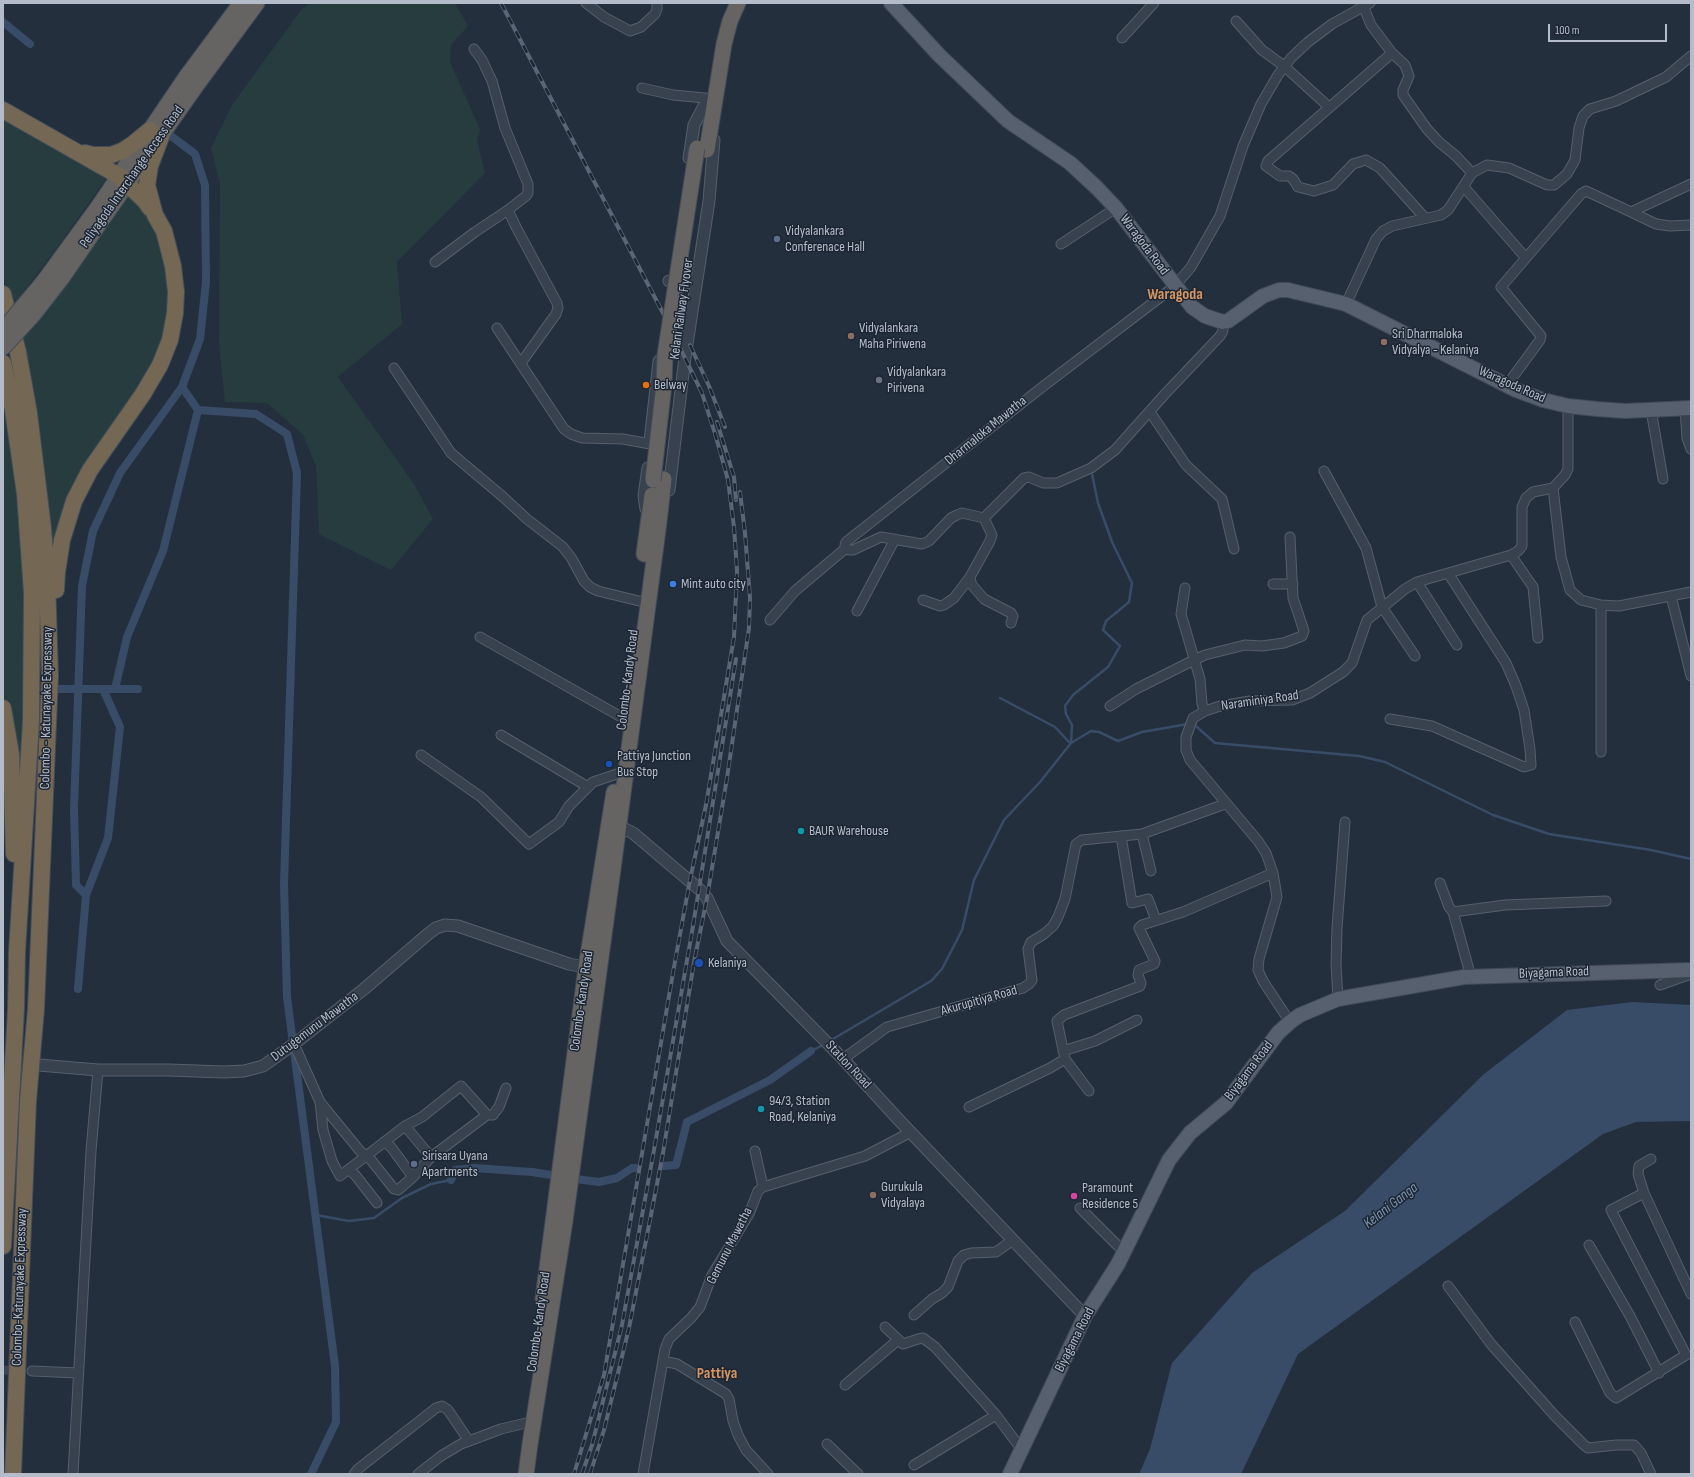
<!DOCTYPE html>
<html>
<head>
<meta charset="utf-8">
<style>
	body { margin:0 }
	#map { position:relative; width:1694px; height:1477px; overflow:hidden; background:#242f3e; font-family:"Sofia Sans Condensed",sans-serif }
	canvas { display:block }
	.frame { position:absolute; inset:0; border:4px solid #b4bcc9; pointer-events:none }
	.scale { position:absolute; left:1548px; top:24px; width:119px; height:18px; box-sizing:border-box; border:2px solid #b4bcc9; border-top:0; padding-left:5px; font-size:12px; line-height:14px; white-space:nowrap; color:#b4bcc9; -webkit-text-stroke:3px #1d2633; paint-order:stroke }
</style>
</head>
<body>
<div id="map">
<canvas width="1694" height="1477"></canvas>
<div class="frame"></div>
<div class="scale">100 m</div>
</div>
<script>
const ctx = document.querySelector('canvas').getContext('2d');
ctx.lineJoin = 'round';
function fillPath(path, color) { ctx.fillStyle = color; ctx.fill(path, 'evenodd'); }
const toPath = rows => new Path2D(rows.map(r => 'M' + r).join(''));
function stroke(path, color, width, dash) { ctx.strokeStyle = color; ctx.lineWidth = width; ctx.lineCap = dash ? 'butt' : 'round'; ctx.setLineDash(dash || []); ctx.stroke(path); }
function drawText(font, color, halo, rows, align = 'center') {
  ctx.font = font + ' "Sofia Sans Condensed",sans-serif'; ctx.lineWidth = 3; ctx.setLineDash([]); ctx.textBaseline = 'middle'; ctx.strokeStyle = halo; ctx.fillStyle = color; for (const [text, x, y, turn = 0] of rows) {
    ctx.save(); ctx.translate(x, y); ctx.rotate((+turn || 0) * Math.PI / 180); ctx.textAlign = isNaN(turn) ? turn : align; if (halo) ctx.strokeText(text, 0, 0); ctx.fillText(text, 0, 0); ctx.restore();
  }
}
fillPath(toPath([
	[310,3,455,3,468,26,451,45,450,62,480,129,477,140,485,173,397,262,402,324,338,377,414,484,433,519,391,570,319,534,316,466,303,435,267,403,225,402,219,344,220,184,211,148,232,105,301,10],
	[3,115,108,176,59,245,11,308,3,277],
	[129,192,133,193,161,237,171,295,162,347,52,553,19,342,72,277],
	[3,379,12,424,30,631,20,765,18,762,8,710,3,695]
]), '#263c3f');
fillPath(toPath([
	[1632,1002,1691,1005,1691,1121,1636,1122,1603,1134,1298,1354,1241,1474,1139,1474,1150,1449,1172,1363,1252,1273,1345,1211,1484,1074,1567,1010]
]), '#394c67');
stroke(toPath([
	[1000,698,1055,727,1070,743],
	[1193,725,1197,727,1215,743,1359,756,1385,762,1493,815,1549,834,1651,850,1691,859],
	[1071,743,1072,725,1066,714,1065,706,1073,695,1108,667,1120,646,1103,630,1106,621,1129,602,1132,583,1112,542,1098,503,1092,474],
	[833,1039,931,981,942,969,962,930,974,880,1004,820,1040,782,1071,743,1091,731,1099,732,1118,741,1142,732,1188,724],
	[811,1051,821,1046],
	[316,1215,349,1221,374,1218,402,1198,431,1184,451,1180]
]), '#394c67', 2.5);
stroke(toPath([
	[3,22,30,44],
	[171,136,195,154,205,185,206,282,200,339,182,387,198,410,256,414,287,434,297,473,284,884,287,997,335,1366,336,1422,311,1474],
	[58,689,138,689],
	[115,689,127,637,163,551,198,410],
	[86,895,76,885,74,809,82,586,93,531,120,473,182,387],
	[78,989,86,895,108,838,120,727,103,689],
	[663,1166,676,1165,687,1122,770,1080,811,1051],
	[576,1179,599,1182,617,1178,632,1168,636,1168],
	[451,1180,455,1170,474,1168,532,1172,551,1175]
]), '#394c67', 8);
stroke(toPath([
	[3,1370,32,1371]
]), '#3a4453', 9, [9, 4.5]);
const minor = toPath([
	[586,3,604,17,630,31,641,27,655,14,657,9,657,3],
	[1362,3,1371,25,1392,53,1405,65,1409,76,1403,90,1403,95,1427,129,1439,142,1456,156,1472,173],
	[1236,21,1262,50,1284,66,1329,107],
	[1122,38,1154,3],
	[474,49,482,60,492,81,505,128,528,184,528,193,526,196,508,210,516,227,557,303,558,308,556,314,521,363],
	[1392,53,1268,161,1266,166,1280,176,1289,176,1293,179,1298,187,1314,191,1333,185,1353,164,1366,160,1380,168,1425,218],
	[642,88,673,95,705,98],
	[1464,187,1525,257],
	[1631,212,1656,224,1670,226,1691,225],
	[1061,244,1116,208],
	[435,262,475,232,508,210],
	[1346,304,1376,239,1383,231,1392,226,1441,215,1448,210,1472,173,1487,165,1509,168,1547,185,1554,185,1567,174,1575,160,1579,128,1583,116,1590,109,1616,101,1666,77,1691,56],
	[497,328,564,429,571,434,582,438,623,439,650,444],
	[394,368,451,453,502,496,527,519,563,547,572,559,584,581,590,587,598,591,639,601],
	[1507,385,1540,340,1541,336,1501,287,1581,194,1586,191,1631,212,1691,184],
	[1685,409,1687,438,1691,449],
	[1651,410,1663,479],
	[1150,412,1186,465,1222,499,1234,549],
	[1324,471,1366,548,1382,607,1415,656],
	[1553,488,1561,557,1570,590,1581,600,1601,605,1619,606,1691,592],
	[984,518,962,513,957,515,951,518,929,541,922,544,881,537,853,550,849,550,846,548,845,545,846,542,1041,388,1175,286,1191,267,1220,216,1243,146,1261,104,1278,75,1291,58,1308,42,1332,24,1370,3],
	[984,518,1024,478,1029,477,1043,483,1057,483,1091,468,1115,450,1165,394,1220,336,1223,331,1223,322],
	[984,518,992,535,990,541,970,577,971,582,972,585,984,599,1011,613,1013,616,1011,623],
	[1511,555,1533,587,1538,638],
	[1417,582,1457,645],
	[1273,584,1293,584],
	[1185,588,1181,614,1200,679,1202,704,1205,711],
	[1671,596,1691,676],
	[923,600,940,606,944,605,954,598,970,577],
	[1601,605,1601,752],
	[857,611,895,539],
	[770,620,795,591,846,548],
	[480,637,623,718],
	[1110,706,1136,689,1194,660,1205,655,1245,645,1262,646,1284,643,1302,636,1304,631,1293,598,1290,537],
	[1390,719,1432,726,1524,767,1531,765,1530,749,1524,710,1516,686,1506,663,1448,573],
	[501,735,588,787],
	[421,755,481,797,529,844,559,822,569,806,593,782,617,774],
	[1142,834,1151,871],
	[1121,836,1132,903,1148,899,1156,920],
	[1440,883,1449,907,1453,912,1471,977],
	[1453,912,1505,905,1606,901],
	[1660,985,1691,974],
	[1338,999,1336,964,1337,928,1345,822],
	[1290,1022,1263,981,1258,970,1259,959,1277,897,1273,873,1266,853,1258,841,1190,760,1186,750,1186,737,1193,718,1205,711,1220,706,1250,701,1292,700,1310,693,1343,672,1352,663,1367,620,1405,589,1417,582,1511,555,1518,551,1522,546,1522,507,1526,498,1533,492,1553,488,1565,475,1568,469,1568,406],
	[294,1044,320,1102,360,1151,371,1160,394,1189,398,1190,413,1177,431,1157,487,1115],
	[1063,1051,1095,1041,1137,1020],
	[843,1059,887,1027,1023,988,1029,984,1032,980,1028,949,1031,942,1044,934,1053,926,1058,917,1065,899,1076,844,1082,840,1142,834,1225,804],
	[1089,1091,1065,1059,1057,1021,1064,1015,1140,986,1141,983,1138,975,1139,970,1154,964,1155,961,1139,928,1142,925,1183,912,1273,873],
	[320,1102,323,1130,332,1161,340,1176,405,1126,422,1117,461,1086,487,1115,493,1115,499,1107,506,1088],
	[969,1107,1050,1068,1065,1059],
	[405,1126,431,1157],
	[384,1142,391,1147,413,1177],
	[755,1151,763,1187],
	[1651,1159,1639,1166,1638,1174,1644,1193,1691,1294],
	[349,1169,356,1176,377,1203],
	[1080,1208,1124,1252],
	[1589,1245,1630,1316,1659,1373],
	[1448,1286,1491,1344,1555,1416,1584,1445,1588,1448,1616,1445,1634,1445,1641,1453,1651,1474],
	[914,1315,932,1299,942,1293,948,1287,958,1261,964,1255,971,1253,996,1252,1013,1240],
	[1575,1322,1610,1393,1616,1398,1686,1355,1611,1210,1644,1193],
	[885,1327,903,1344,918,1339,923,1338,935,1347,996,1415,1022,1450],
	[663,1361,677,1364,726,1394,729,1399,733,1421,738,1435,746,1450,768,1474],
	[32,1371,78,1373],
	[845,1385,898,1340],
	[827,1444,858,1474],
	[914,1465,996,1415],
	[73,1474,91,1151,98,1070],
	[354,1474,358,1469,436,1408,442,1406,448,1410,469,1441],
	[418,1474,441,1456,461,1444,501,1429,526,1423],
	[643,1474,665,1349,669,1339,691,1318,700,1307,712,1275,749,1214,758,1191,763,1187,865,1156,911,1132]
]);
const tertiary = toPath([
	[689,158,694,125,704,106],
	[669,281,696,283],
	[650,441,659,361],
	[669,490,685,357,709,201,714,140],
	[646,509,644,496,648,468],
	[613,823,633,833,699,889,707,898,727,941,843,1059,898,1119,1085,1316],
	[3,1062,98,1070,169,1070,224,1072,244,1071,263,1066,294,1044,364,989,428,934,436,928,445,925,458,926,569,964,594,969]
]);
const primary = toPath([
	[891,3,939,55,1008,121,1070,163,1096,187,1116,208,1192,307,1205,316,1223,322,1228,321,1263,296,1279,290,1288,290,1346,304,1516,390,1543,400,1568,406,1597,409,1625,411,1691,408],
	[1010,1474,1085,1316,1118,1264,1169,1160,1190,1133,1226,1103,1278,1033,1290,1022,1300,1015,1338,999,1464,977,1691,970]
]);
const trunk = toPath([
	[707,150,724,44,730,21,738,3],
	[98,207,186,77,241,3],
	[106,214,196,86,257,3],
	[644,554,652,495],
	[543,1299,586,968,614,792],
	[526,1474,530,1444,565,1221,613,869,658,530,664,479]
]);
const motorway = toPath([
	[3,110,119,176,145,201,150,208],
	[85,153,93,155,111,155,122,151,133,144,150,130],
	[3,294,18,352,29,413,43,528,47,579,50,676,36,1009],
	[3,363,13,410,25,494,32,593,31,721,17,952,16,1009],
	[56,590,57,572,62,540,74,501,90,470,143,394,160,365,170,340,175,313,176,292,173,266,164,231,155,215,147,185,150,166,161,137],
	[3,708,11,754,14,854],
	[3,1246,11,1099],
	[13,1474,28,1101]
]);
stroke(minor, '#565f6c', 11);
stroke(tertiary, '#565f6c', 13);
stroke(primary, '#414a57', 16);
stroke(trunk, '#434c59', 17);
stroke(motorway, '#434c59', 18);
stroke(minor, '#38414e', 9);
stroke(tertiary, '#38414e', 11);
stroke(primary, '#56606e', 14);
stroke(trunk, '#656462', 15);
stroke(motorway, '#746855', 16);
const rail = toPath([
	[501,3,664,315,702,393,716,437,728,480,734,527,737,571,734,637,706,805,690,880,674,967,604,1375,574,1474],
	[690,345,709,386,725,427],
	[717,422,734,477,736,500],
	[582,1474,592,1445,622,1325,654,1150,693,926,736,659],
	[590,1474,604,1430,629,1328,663,1153,694,962,707,898,727,778,749,628,750,598,745,533,740,492]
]);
stroke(rail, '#5a6575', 4);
stroke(rail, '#1d2633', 2.5, [8]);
const trunkBridge = toPath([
	[3,330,44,281,98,207],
	[3,348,34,314,62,278,106,214],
	[653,480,664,385,665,355,697,148]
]);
const motorwayBridge = toPath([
	[11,1099,16,1009],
	[28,1101,36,1009]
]);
stroke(trunkBridge, '#434c59', 17, []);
stroke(motorwayBridge, '#434c59', 18, []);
stroke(trunkBridge, '#656462', 15);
stroke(motorwayBridge, '#746855', 16);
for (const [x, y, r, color] of [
	[777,239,4,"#5c6f8a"],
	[851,336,4,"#8d6e63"],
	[1384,342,4,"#8d6e63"],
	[879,380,4,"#6b7280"],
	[646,385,4,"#e8710a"],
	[673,584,4,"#3f7fe0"],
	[609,764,4,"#1a4fb4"],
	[801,831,4,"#0f9aa8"],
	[699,963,5,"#1a4fb4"],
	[761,1109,4,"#0f9aa8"],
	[414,1164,4,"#5c6f8a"],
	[873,1195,4,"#8d6e63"],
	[1074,1196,4,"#d1479c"]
]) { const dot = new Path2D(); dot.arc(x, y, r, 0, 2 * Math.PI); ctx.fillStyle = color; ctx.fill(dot); stroke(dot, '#1d2633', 1.5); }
drawText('14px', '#b4bcc9', '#1d2633', [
	["Peliyagoda Interchange Access Road",132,177,-55],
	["Waragoda Road",1144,245,53],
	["Kelani Railway Flyover",682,309,-82],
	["Waragoda Road",1512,385,24],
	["Dharmaloka Mawatha",986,431,-39],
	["Colombo-Kandy Road",628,680,-83],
	["Naraminiya Road",1260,701,-8],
	["Colombo - Katunayake Expressway",47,708,-89],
	["Biyagama Road",1554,973,-2],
	["Colombo-Kandy Road",582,1001,-82],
	["Akurupitiya Road",979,1001,-16],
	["Dutugemunu Mawatha",315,1027,-37],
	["Station Road",848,1065,47],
	["Biyagama Road",1249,1071,-53],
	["Gemunu Mawatha",730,1246,-63],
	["Colombo-Katunayake Expressway",20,1287,-88],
	["Colombo-Kandy Road",539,1322,-82],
	["Biyagama Road",1075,1340,-63]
]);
drawText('14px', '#b4bcc9', '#1d2633', [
	["Vidyalankara",785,231],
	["Conferenace Hall",785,247],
	["Vidyalankara",859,328],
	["Maha Piriwena",859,344],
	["Sri Dharmaloka",1392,334],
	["Vidyalya - Kelaniya",1392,350],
	["Vidyalankara",887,372],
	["Pirivena",887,388],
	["Belway",654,385],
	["Mint auto city",681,584],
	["Pattiya Junction",617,756],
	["Bus Stop",617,772],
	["BAUR Warehouse",809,831],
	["Kelaniya",708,963],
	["94/3, Station",769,1101],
	["Road, Kelaniya",769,1117],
	["Sirisara Uyana",422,1156],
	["Apartments",422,1172],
	["Gurukula",881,1187],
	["Vidyalaya",881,1203],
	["Paramount",1082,1188],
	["Residence 5",1082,1204]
], 'left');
drawText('italic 15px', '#7c92b1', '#1d2633', [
	["Kelani Ganga",1391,1206,-38]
]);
drawText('bold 16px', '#d59563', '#1d2633', [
	["Waragoda",1175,295],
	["Pattiya",717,1374]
]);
</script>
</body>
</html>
